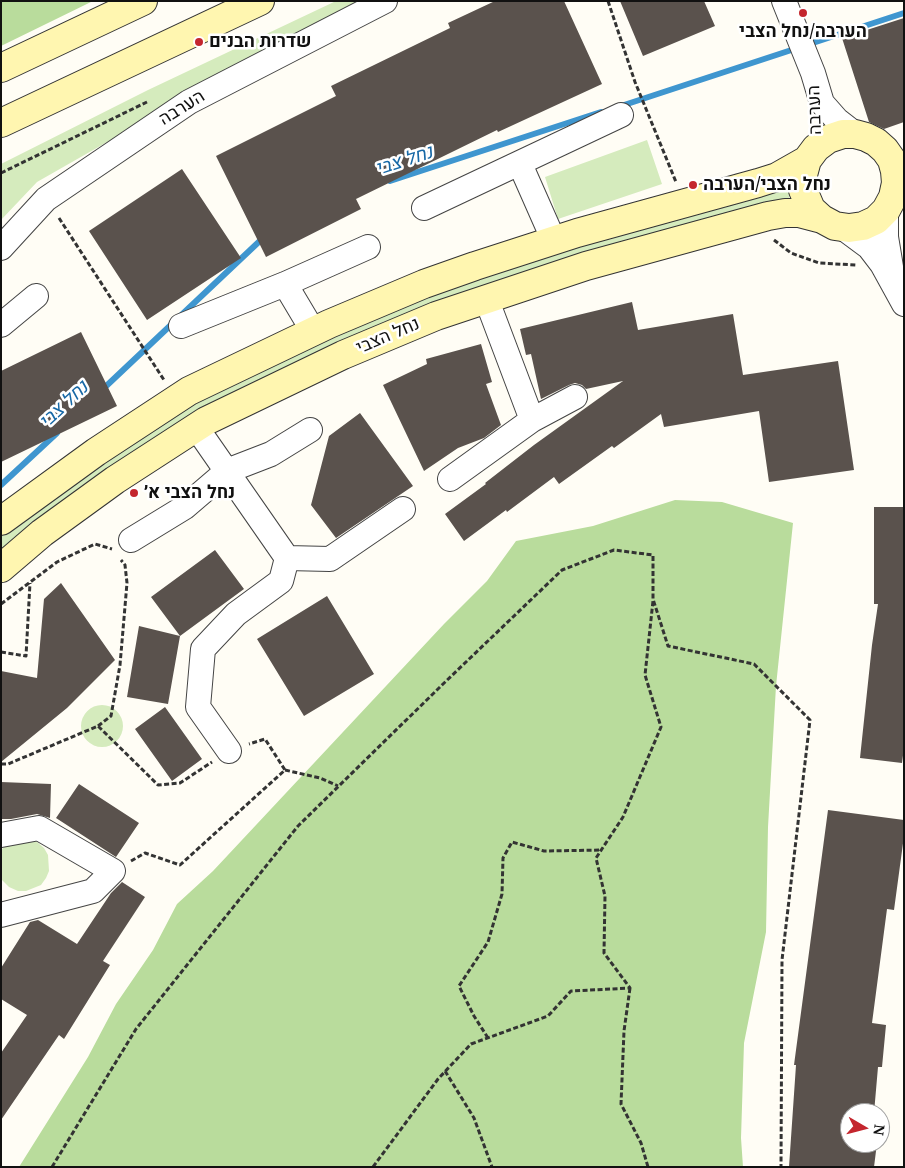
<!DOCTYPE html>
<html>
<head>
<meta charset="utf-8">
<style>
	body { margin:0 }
	#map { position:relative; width:905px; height:1168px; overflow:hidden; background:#fffdf5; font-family:"Noto Serif",serif }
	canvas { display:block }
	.frame { position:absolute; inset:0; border:2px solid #111; pointer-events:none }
	.north { position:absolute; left:840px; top:1103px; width:50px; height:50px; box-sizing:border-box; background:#fff; border:1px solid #a0a0a0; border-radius:50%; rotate:98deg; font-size:14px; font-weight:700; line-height:20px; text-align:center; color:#111 }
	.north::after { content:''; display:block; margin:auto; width:18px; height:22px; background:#c4262e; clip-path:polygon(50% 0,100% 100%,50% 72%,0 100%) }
</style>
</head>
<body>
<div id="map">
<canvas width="905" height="1168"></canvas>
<div class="frame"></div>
<div class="north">N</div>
</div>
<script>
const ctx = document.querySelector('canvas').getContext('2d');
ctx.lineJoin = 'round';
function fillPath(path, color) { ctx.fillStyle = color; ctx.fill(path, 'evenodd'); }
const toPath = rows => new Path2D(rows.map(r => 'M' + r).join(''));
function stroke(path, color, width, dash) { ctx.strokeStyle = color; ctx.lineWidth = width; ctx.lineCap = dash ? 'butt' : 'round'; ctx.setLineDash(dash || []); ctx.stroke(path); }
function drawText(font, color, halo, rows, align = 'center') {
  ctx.font = font + ' "Noto Serif",Heebo,serif'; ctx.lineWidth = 5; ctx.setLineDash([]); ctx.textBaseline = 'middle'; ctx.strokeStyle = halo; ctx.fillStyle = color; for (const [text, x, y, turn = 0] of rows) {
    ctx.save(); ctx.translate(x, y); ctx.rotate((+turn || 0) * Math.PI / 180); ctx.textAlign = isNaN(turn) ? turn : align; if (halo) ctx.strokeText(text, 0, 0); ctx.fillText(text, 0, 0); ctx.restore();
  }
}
fillPath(toPath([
	[336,1,380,1,158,113,37,182,1,220,1,164,148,90],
	[647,140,662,184,558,219,545,177],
	[788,183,790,207,315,365,1,564,1,524,150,418,378,306],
	'81 726a21 21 0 1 1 42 0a21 21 0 1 1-42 0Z',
	[28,838,37,842,44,848,48,855,49,871,46,878,41,885,26,891,18,891,9,887,1,879,1,850,11,841]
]), '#d5ebbd');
fillPath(toPath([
	[1,1,93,1,1,46],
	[675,500,722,502,793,523,776,686,768,827,766,932,744,1043,741,1138,743,1167,19,1167,88,1057,116,1004,153,950,177,904,213,871,444,624,487,581,516,541,593,526]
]), '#b9dc9c');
stroke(toPath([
	[618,107,904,13],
	[390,181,601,112],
	[102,390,264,237],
	[1,485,57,433]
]), '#3f96cf', 6);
fillPath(toPath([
	[495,1,564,1,602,84,498,132,497,130,356,199,361,209,266,257,216,156,336,96,331,86,450,28,448,23],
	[620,1,704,1,715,26,643,56],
	[904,18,904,122,884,129,869,122,842,38],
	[182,169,241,258,147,320,89,231],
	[632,302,638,330,733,314,743,375,838,361,854,470,769,482,759,411,664,427,661,414,614,448,612,446,559,484,554,477,507,512,506,510,464,541,445,514,486,484,485,483,534,445,623,381,586,389,582,385,575,383,569,385,541,399,531,354,526,355,520,329],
	[81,332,117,406,1,462,1,371],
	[481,344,492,382,486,384,501,425,484,438,458,448,424,471,383,385,427,364,426,359],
	[360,413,413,486,336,538,311,505,329,436],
	[874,507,904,507,904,748,902,763,860,758,872,645,878,604,874,604],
	[215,550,244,589,180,636,151,597],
	[61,583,115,660,67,708,1,762,1,671,37,678,44,599],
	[327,596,374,674,304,716,257,639],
	[139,626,180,636,168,704,127,697],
	[165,707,202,759,172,781,135,729],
	[1,782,51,784,50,818,37,814,11,819,1,819],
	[79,784,139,823,116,857,56,818],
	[828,810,904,820,904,836,894,910,887,909,872,1023,886,1025,882,1067,878,1067,874,1113,850,1113,850,1143,877,1143,874,1167,789,1167,796,1065,794,1065],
	[122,882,145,897,103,961,110,965,64,1039,59,1035,1,1120,1,1053,27,1015,1,999,1,968,30,922,38,920,77,944,111,893]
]), '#5a524d');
const street = toPath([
	[784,1,813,73,822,103,837,120,855,134],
	[520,164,554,241],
	[424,208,621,115],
	[886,210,886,237,892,273],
	[842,227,869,247,882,264,904,304],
	[1,248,46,199,189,102,385,1],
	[285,284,313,331],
	[486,298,532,420],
	[1,325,36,296],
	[181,326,285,284,368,247],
	[196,427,287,558,281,581,236,614,203,649,198,707,229,751],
	[450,479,532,420,575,397],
	[131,540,185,507,227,471,271,454,310,430],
	[287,558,330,559,403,509],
	[1,835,39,828,113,871,93,891,1,915]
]);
const secondary = toPath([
	[1,68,143,1],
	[1,123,260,1],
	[1,521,96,452,189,391,329,324,424,284,475,266,577,233,758,183,777,177,807,160],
	[1,568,42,533,115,480,206,421,343,355,436,316,586,266,768,216,785,213,799,213,822,219,835,226,849,228,863,226,876,220,886,210,893,197,896,183,895,171,892,160,885,150,876,142,866,137,855,134,843,134,828,139,816,148,807,160,803,175,803,190,811,209,822,219]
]);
stroke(street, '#444', 26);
stroke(secondary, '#333', 30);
stroke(toPath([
	[608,1,635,82,676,182],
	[1,173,147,102],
	[59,218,164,380],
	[774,240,791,253,819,263,856,265],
	[1,604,57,562,95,544,112,549],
	[1,652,26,656,30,583],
	[98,726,111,716,120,665,127,583,125,565,121,560],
	[1,764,8,764,98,726,158,785,180,783,212,762],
	[285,770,320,778,338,786],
	[131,861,145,853,180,865,285,770,265,739,249,744],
	[630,988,624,1031,621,1104,641,1143,648,1167],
	[488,1038,474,1016,459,986,488,942,502,894,503,858,512,842,544,851,602,850],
	[445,1071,474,1118,492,1167],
	[52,1167,136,1029,298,826,442,685,562,570,614,550,653,555,653,599,668,646,754,664,810,720,782,960,781,1167],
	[373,1167,438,1079,471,1044,548,1016,571,991,630,988,604,953,605,896,596,858,623,817,661,727,645,675,653,601]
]), '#333', 3, [5, 2.5]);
stroke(street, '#fff', 24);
stroke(secondary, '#fff6b0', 28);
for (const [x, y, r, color] of [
	[803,13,5,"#c4262e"],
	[199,42,5,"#c4262e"],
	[693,185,5,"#c4262e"],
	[134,493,5,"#c4262e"]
]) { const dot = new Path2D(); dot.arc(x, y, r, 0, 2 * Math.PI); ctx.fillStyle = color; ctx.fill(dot); stroke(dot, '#fff', 2); }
drawText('bold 18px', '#111', '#fff', [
	["הערבה/נחל הצבי",803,32,"center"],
	["שדרות הבנים",209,42],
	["נחל הצבי/הערבה",703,185],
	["נחל הצבי א׳",144,493]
], 'left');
drawText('18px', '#111', '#fff', [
	["הערבה",182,108,-32],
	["הערבה",815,110,-92],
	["נחל הצבי",388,336,-23]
]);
drawText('italic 19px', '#1768a6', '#fff', [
	["נחל צבי",404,161,-18],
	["נחל צבי",64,405,-43]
]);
</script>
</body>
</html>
